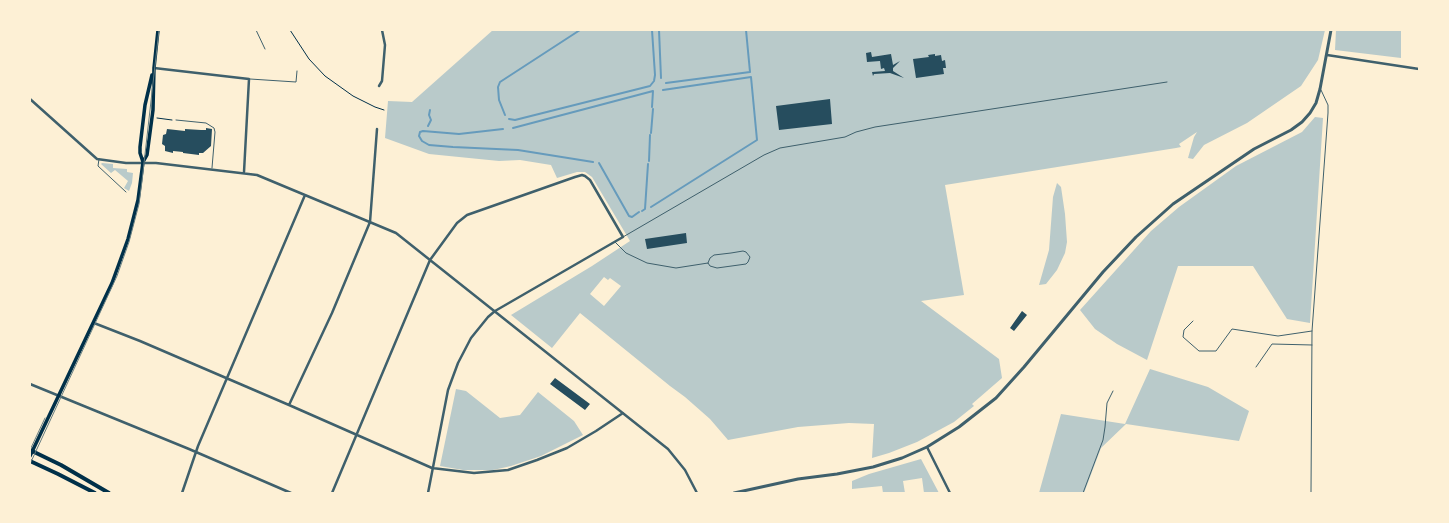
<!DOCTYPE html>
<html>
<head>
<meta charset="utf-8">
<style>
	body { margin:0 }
	#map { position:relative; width:1449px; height:523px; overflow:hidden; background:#fdf0d5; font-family:Figtree,sans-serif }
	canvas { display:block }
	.frame { position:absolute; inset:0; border:31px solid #fdf0d5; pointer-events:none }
</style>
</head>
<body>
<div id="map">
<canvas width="1449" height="523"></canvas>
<div class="frame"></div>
</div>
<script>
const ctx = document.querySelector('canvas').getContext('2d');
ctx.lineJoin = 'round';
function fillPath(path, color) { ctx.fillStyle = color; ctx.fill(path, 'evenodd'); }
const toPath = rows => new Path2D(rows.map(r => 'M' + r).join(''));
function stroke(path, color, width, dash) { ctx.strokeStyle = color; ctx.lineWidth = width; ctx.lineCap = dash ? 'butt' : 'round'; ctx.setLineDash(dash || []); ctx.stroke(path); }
fillPath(toPath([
	[493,30,1325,30,1318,60,1301,86,1247,123,1204,145,1193,159,1188,158,1194,137,1197,132,1179,144,1181,147,1176,148,945,185,964,295,921,301,999,359,1002,378,972,404,974,406,954,422,917,442,889,453,872,458,874,424,849,423,798,427,728,440,710,419,685,397,670,386,580,313,552,348,511,315,592,266,630,241,592,177,585,172,577,172,557,178,551,165,520,160,499,161,429,154,385,138,388,101,412,102],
	[604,277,608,280,610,278,621,286,604,306,590,294],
	[1336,30,1401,30,1401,58,1335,50],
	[1315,117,1323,118,1310,323,1287,319,1253,266,1178,266,1147,360,1117,344,1095,329,1080,310,1151,231,1179,207,1236,166,1302,132],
	[102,163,113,164,113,168,127,169,127,172,133,173,132,183,129,191,124,188,128,181,115,170,111,173,101,164],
	[1057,183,1061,187,1065,214,1067,242,1065,253,1057,270,1046,284,1039,285,1049,250,1053,197],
	[1150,369,1208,387,1249,411,1239,441,1126,424,1101,448,1084,493,1039,493,1061,414,1125,424],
	[456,389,466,391,500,418,520,415,538,392,574,421,583,435,541,456,511,466,493,470,463,470,440,466],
	[921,459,939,493,924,493,922,478,903,481,905,493,883,493,882,486,852,489,852,481,869,474]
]), '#b9caca');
stroke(toPath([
	[659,30,661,78],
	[666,83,750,72,746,30],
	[505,115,499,100,498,87,500,82,580,30],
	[509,119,515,120,650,86,654,81,655,75,652,30],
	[428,126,431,120,429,115,430,110],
	[513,128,653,91,652,107],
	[503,129,459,134,423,131,420,132,419,136,422,141,429,145,453,147,518,150,593,162],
	[651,133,653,109],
	[649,161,650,135],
	[599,163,629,216,632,217,639,212],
	[651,207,757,140,751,77,663,90],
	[642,211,645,209,648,164]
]), '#669bbc', 2);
fillPath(toPath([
	[871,52,872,57,891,54,893,65,900,61,893,68,893,71,904,78,890,73,874,74,873,76,872,72,885,71,884,68,881,69,880,61,867,62,866,53],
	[935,54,935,56,941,55,942,61,945,60,946,68,943,68,944,74,916,78,913,59,929,57,928,55],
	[830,99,832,124,779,130,776,106],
	[206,128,212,129,211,146,203,153,199,153,199,155,183,153,183,152,173,151,173,153,165,151,165,146,162,144,163,135,166,134,167,129,185,131,185,129,201,130,206,130],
	[686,233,687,243,647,249,645,239],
	[1022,311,1027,315,1014,331,1010,328],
	[555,378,590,404,585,410,550,384]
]), '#264d5e');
stroke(toPath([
	[290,30,309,59,325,76,353,96,375,107,384,110],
	[157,118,172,120]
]), '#003049', 1);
stroke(toPath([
	[256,30,265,49],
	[250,79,296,82,297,71],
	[176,120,206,123,214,128,215,132,212,168],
	[99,159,98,166,126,192],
	[623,237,764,155,780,148,845,137,856,132,875,127,1167,82],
	[615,242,626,253,647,263,676,268,708,263,710,266,717,268,746,264,748,262,750,257,746,252,743,251,731,253,714,255,710,258,708,263],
	[1193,321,1184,330,1183,337,1199,351,1216,351,1232,329,1278,336,1312,331],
	[1256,367,1272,344,1312,345],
	[1083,493,1103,440,1105,427,1107,403,1113,391],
	[1311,493,1312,331,1328,113,1328,105,1321,90]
]), '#3f606c', 1);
stroke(toPath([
	[1327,55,1419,69],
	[154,68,249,79,244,172],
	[379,86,382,81,385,45,382,30],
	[30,99,97,159,126,163,156,163,257,175,396,233,668,449,685,470,697,493],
	[94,323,140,341,289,405,432,468,474,473,508,470,537,460,567,448,596,431,623,413],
	[30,384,189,449,291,493],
	[289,405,332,313,370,222,377,129],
	[927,447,950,493],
	[182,493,198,446,305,195],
	[332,493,430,260,457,223,467,215,575,177,582,175,585,176,590,180,623,237,495,311,488,317,471,338,458,363,448,390,428,493]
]), '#3f606c', 2.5);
stroke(toPath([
	[734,493,798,479,837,474,873,467,902,458,927,447,959,427,996,398,1024,367,1103,272,1136,237,1173,204,1254,149,1291,130,1302,122,1310,113,1316,103,1320,89,1331,30]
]), '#3f606c', 3);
stroke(toPath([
	[143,162,140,153,140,147,145,105,152,75],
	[30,456,112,283,128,239,138,200,143,162,147,155,153,110,154,68,158,30]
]), '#003049', 3.5);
stroke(toPath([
	[30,450,61,465,109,493],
	[30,461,58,474,95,493]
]), '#003049', 4);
stroke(toPath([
	[30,450,45,418],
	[30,464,117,276,129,242,139,204,142,181,159,30]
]), '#657d81', 1);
</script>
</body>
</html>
